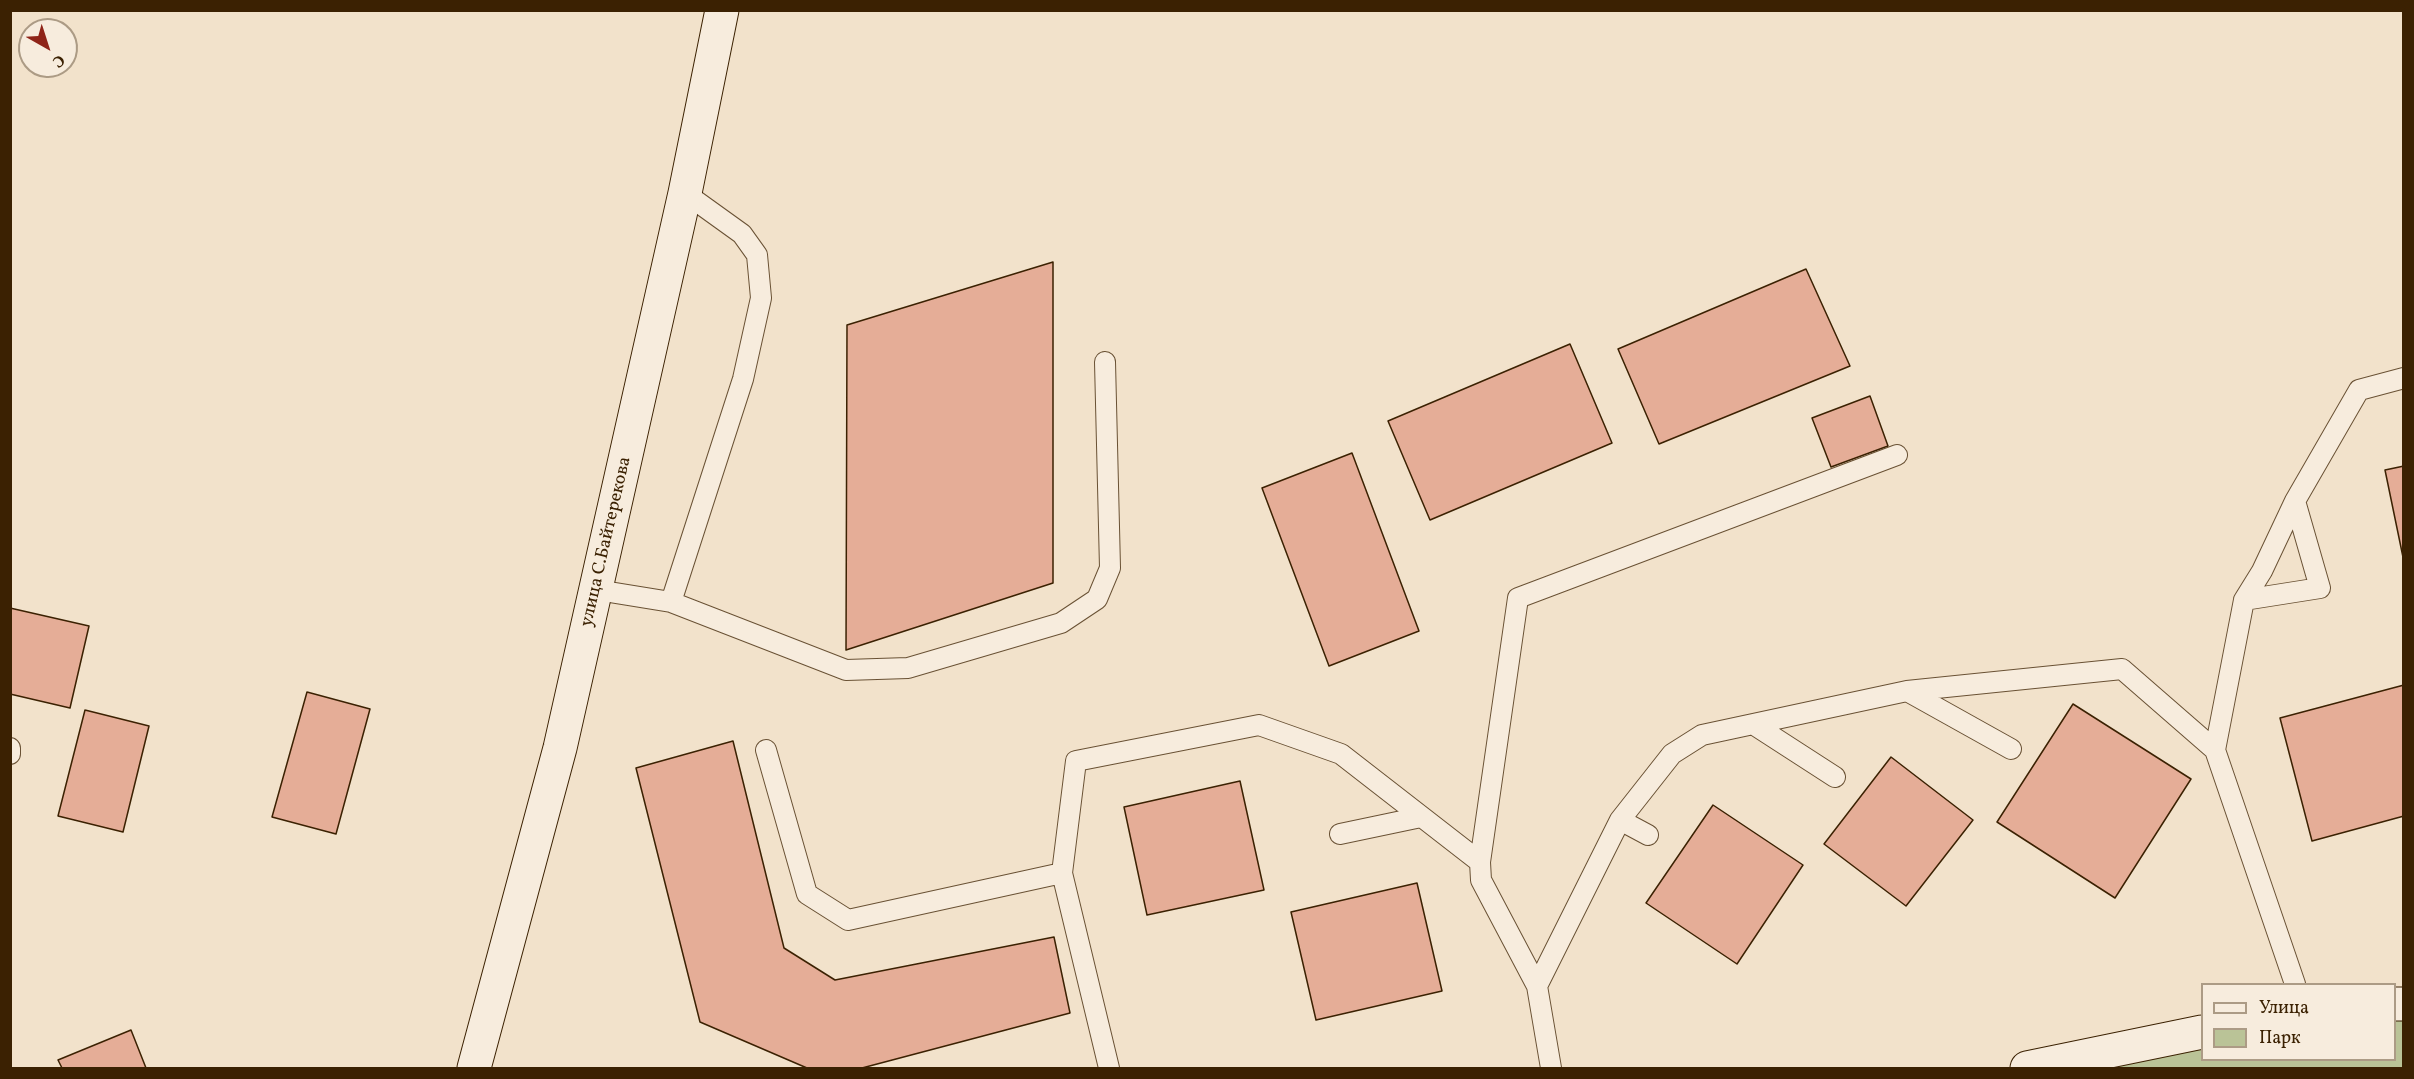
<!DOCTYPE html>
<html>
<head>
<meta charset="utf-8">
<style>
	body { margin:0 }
	#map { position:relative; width:2414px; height:1079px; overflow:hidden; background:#f2e2cb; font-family:Vollkorn,serif }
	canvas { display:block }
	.frame { position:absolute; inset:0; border:12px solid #3b2102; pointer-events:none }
	.legend { position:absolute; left:2201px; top:983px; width:195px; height:78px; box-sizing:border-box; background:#f7ecdd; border:2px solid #ac9b85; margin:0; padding:8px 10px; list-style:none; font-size:18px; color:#3b2102 }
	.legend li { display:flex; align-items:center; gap:12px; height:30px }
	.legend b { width:30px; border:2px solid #ac9b85 }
	.north { position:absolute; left:18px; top:18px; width:60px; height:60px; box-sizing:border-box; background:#f7ecdd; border:2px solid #ac9b85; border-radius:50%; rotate:141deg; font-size:16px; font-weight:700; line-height:24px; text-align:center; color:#3b2102 }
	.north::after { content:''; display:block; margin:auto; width:21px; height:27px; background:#8f2418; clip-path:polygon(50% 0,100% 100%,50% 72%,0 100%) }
</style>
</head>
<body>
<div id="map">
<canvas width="2414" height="1079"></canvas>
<div class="frame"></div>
<ul class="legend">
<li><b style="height:8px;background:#f7ecdd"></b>Улица</li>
<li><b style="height:16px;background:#bac397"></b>Парк</li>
</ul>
<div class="north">С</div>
</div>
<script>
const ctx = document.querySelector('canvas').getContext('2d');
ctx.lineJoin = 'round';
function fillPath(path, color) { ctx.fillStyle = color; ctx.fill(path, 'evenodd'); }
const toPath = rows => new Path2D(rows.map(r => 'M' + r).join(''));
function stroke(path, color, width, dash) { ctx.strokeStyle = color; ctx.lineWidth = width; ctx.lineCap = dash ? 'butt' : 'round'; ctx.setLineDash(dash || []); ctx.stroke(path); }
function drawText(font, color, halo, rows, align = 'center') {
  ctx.font = font + ' Vollkorn,serif'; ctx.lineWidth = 4.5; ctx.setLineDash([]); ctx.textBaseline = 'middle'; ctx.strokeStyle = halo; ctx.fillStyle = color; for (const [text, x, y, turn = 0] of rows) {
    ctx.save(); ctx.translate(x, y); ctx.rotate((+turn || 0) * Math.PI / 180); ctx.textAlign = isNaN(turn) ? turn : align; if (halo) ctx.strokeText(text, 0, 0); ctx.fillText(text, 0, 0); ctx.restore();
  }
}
fillPath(toPath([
	[2395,993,2403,993,2403,1068,2049,1068,2202,1035,2202,1060,2394,1060]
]), '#bac397');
const building = toPath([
	[1053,262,1053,583,846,650,847,325,1053,262],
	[1806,269,1850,366,1659,444,1618,349,1806,269],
	[1570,344,1612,443,1430,520,1388,421,1570,344],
	[1870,396,1888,446,1831,467,1812,418,1870,396],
	[1352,453,1419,631,1329,666,1262,488,1352,453],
	[2404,466,2404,562,2385,470,2404,466],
	[10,608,89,626,70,708,10,694,10,608],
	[2404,685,2404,816,2312,841,2280,718,2404,685],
	[307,692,370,709,336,834,272,817,307,692],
	[2073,704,2191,779,2115,898,1997,822,2073,704],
	[85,710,149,726,123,832,58,816,85,710],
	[733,741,784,948,835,980,1054,937,1070,1013,862,1068,807,1068,700,1022,636,768,733,741],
	[1891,757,1973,820,1906,906,1824,844,1891,757],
	[1240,781,1264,890,1147,915,1124,807,1240,781],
	[1713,805,1803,865,1737,964,1646,903,1713,805],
	[1417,883,1442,991,1316,1020,1291,912,1417,883],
	[131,1030,146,1068,62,1068,58,1060,131,1030]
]);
fillPath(building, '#e5ad97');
stroke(building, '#3b2102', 1.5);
const lane = toPath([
	[597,590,671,602,846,670,908,668,1061,623,1097,599,1110,568,1105,362],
	[2244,600,2320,588,2295,501],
	[671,602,743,379,761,298,757,255,742,234,685,193],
	[1907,691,2011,749],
	[1753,724,1835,777],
	[10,748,10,754],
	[766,750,807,894,848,920,1062,873],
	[1620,820,1648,835],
	[1340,834,1421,817],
	[2295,984,2215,750,2244,600,2262,571,2295,501,2359,390,2404,378],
	[1537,986,1620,820,1672,754,1702,735,1907,691,2122,669,2215,750],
	[1109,1068,1062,873,1076,761,1259,725,1341,754,1480,862],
	[1551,1068,1537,986,1481,880,1480,862,1518,598,1897,455]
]);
const secondary = toPath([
	[2394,1004,2404,1004],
	[474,1068,560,748,685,193,722,10],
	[2027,1068,2202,1032]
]);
stroke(lane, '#695134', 22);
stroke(secondary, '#3b2102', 35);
stroke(lane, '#f7ecdd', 20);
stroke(secondary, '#f7ecdd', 33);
drawText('18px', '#3b2102', '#f7ecdd', [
	["улица С.Байтерекова",607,542,-77]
]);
</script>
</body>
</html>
